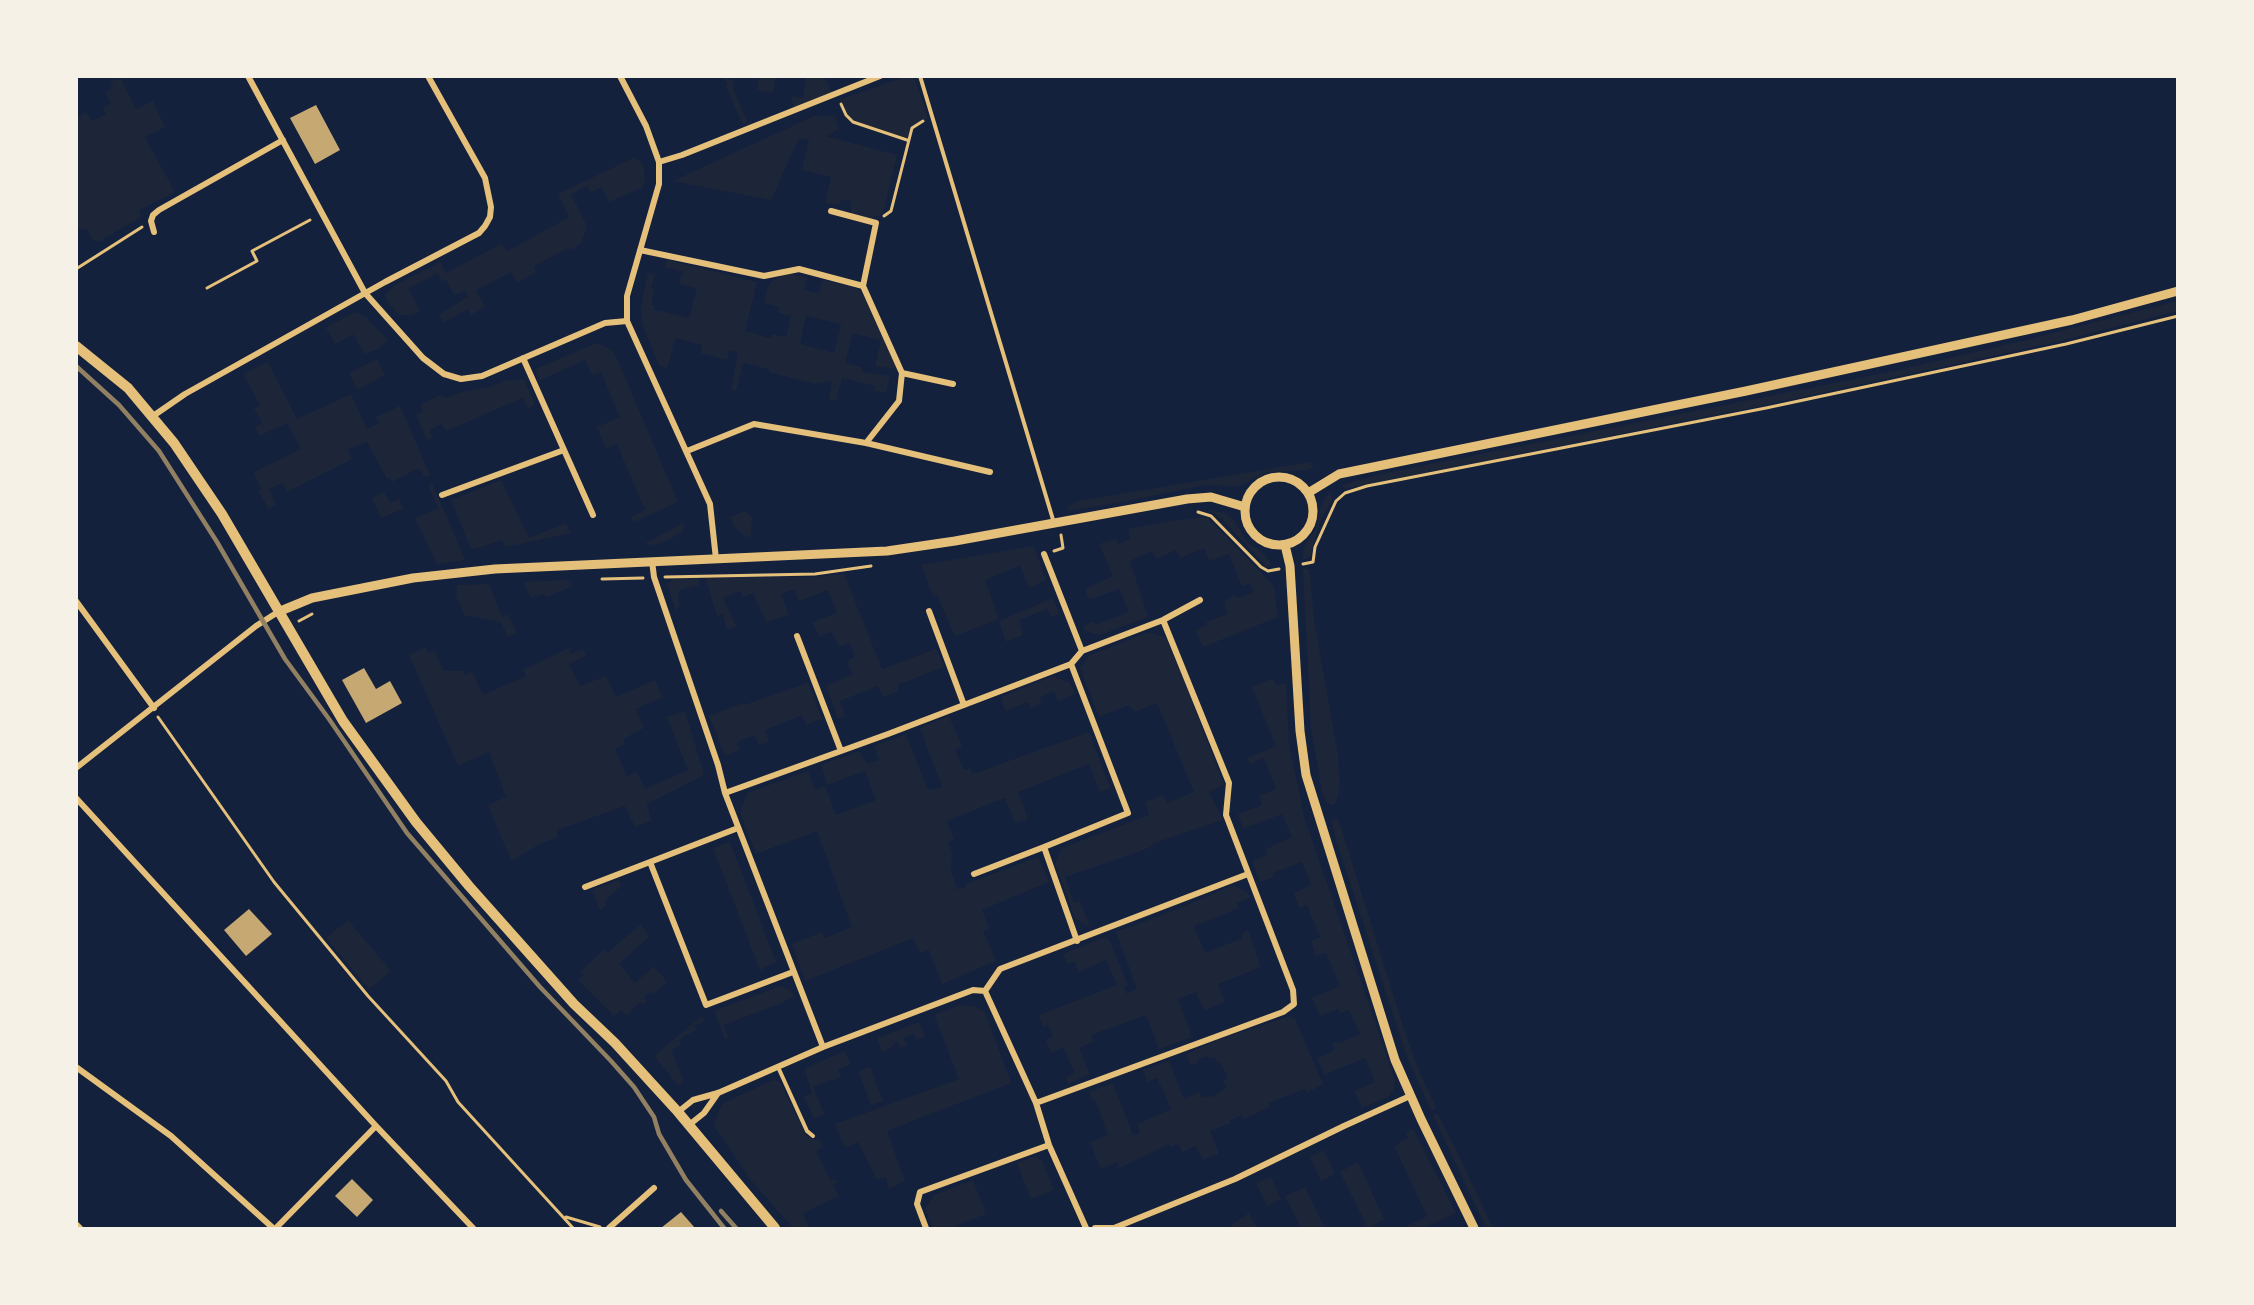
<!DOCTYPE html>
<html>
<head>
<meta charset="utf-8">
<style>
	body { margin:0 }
	#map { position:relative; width:2254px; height:1305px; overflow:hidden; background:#14213d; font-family:Ubuntu,sans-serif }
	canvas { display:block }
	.frame { position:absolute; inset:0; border:78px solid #f6f1e7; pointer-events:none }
</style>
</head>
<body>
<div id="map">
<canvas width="2254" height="1305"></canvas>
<div class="frame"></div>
</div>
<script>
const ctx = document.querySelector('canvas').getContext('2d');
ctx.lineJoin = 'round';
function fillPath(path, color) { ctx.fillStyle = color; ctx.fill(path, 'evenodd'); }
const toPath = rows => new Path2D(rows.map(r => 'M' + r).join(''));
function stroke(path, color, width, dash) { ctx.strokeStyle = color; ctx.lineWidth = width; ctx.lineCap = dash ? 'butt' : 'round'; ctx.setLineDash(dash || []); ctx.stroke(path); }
fillPath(toPath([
	[724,77,729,77,729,80,734,80,732,86,747,122,743,124,726,87,728,85],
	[759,77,776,77,773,93,757,90],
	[795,77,824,77,832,92,794,108,791,96,803,98,806,78],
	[905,77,914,77,928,118,912,128,907,140,867,128,853,122,846,115,839,100],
	[121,79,136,109,153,101,165,127,145,137,175,192,139,210,141,217,99,242,92,239,87,229,77,230,77,117,86,112,92,121,106,114,103,108,111,104,105,92,113,88,110,81],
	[814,116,835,116,839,129,826,136,897,155,883,213,871,219,851,214,851,201,841,200,839,205,825,203,831,177,802,170,809,138,798,140,771,200,673,181],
	[635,157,643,165,645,181,643,187,609,202,601,187,591,192,587,186,571,194,587,226,581,244,570,250,568,248,534,266,536,272,517,283,511,272,476,290,485,307,471,315,468,309,443,323,439,315,468,296,465,291,454,295,446,280,442,281,438,273,408,288,420,312,410,315,399,315,388,303,385,295,395,285,440,262,446,273,501,244,508,251,569,217,558,194],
	[667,260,757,282,745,331,770,338,772,334,786,337,791,316,778,313,779,307,764,303,768,287,773,280,788,273,807,278,804,290,812,292,819,293,822,280,857,288,866,298,896,366,894,369,875,366,881,340,853,333,845,363,862,367,862,372,890,376,886,393,874,391,875,386,842,378,836,401,829,399,832,381,816,384,769,372,769,369,743,363,736,391,731,389,738,353,729,350,727,360,701,353,702,345,675,338,667,369,658,364,642,323,641,307,648,273,655,275,651,288,654,289,651,305,655,306,654,310,689,318,697,288,679,284,683,272,665,267],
	[806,316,841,324,834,353,800,344],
	[2177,301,2177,311,2057,342,1771,404,1344,489,1343,485,1354,481,1386,473,1894,371,2026,340],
	[354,312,365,316,388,341,379,348,365,354,353,334,335,344,326,328],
	[597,343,612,350,619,363,678,502,634,522,631,517,645,510,617,444,606,448,597,427,620,417,601,372,592,375,585,360,539,381,535,369],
	[377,359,385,375,357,390,349,373],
	[268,362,297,419,351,394,367,429,379,423,376,417,400,406,430,475,425,477,419,468,392,482,390,478,387,479,367,442,348,449,352,459,287,492,282,483,269,489,276,505,269,509,258,491,261,489,254,472,301,449,287,423,259,436,255,427,262,423,254,408,260,405,243,374],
	[524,379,535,405,528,408,523,398,446,431,442,424,430,430,432,437,427,440,416,415,423,411,420,405,440,395,446,398,458,393,490,387,503,381],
	[1310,462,1314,467,1308,470,1268,472,1237,487,1206,485,1117,503,1069,511,1067,509,1069,506,1078,501],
	[501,480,529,538,566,523,571,533,505,547,502,540,485,546,471,549,451,500],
	[432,483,465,560,437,564,415,518,438,508,428,485],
	[384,492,390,503,399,499,403,509,381,518,372,498],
	[1331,493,1332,500,1321,519,1310,557,1302,560,1305,545,1317,527,1320,508,1325,498],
	[1209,510,1226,513,1235,521,1247,542,1260,551,1270,561,1271,566,1266,566,1222,519],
	[745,511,752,517,751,538,742,534,735,527,730,517],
	[1207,517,1274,586,1278,617,1203,647,1195,630,1207,625,1206,622,1228,614,1224,602,1233,595,1238,598,1253,592,1250,584,1243,587,1241,584,1229,554,1209,561,1204,548,1180,558,1176,550,1156,559,1152,551,1130,561,1148,617,1100,635,1085,631,1083,626,1094,621,1096,625,1129,612,1119,589,1089,600,1085,589,1113,576,1099,544,1116,539,1118,544,1131,538,1128,529,1171,521],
	[685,522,682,533,657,545,644,544],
	[1034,546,1046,580,1029,588,1020,565,985,580,999,619,955,636,937,595,933,596,921,565],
	[1303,569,1308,569,1310,574,1314,620,1338,754,1340,785,1338,796,1335,804,1332,805,1327,803,1323,796,1311,729],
	[844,574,882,669,936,649,944,667,897,685,899,691,883,697,878,686,840,701,845,716,838,718,826,686,853,674,848,664,849,660,855,657,850,643,839,647,832,632,819,637,812,622,837,613,828,590,799,601,794,589,781,594,789,615,766,622,753,593,743,597,740,591,723,598,736,626,727,630,723,614,717,616,705,577,814,577],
	[675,577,698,577,699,585,680,590,678,599,680,605,676,611,667,584],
	[567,580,573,586,546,597,544,594,531,598,523,582],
	[489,584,502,617,508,614,517,633,508,637,501,622,464,615,456,596,457,585],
	[1053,598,1059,614,1052,617,1047,609,1019,620,1023,635,1006,642,999,621],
	[1149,632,1166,638,1185,683,1224,785,1209,792,1223,820,1152,844,1153,846,1143,850,1065,877,1074,903,1080,901,1090,927,1075,918,1055,864,1062,848,1149,815,1145,802,1163,795,1167,803,1194,792,1157,703,1134,712,1129,705,1099,717,1080,668,1090,655],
	[425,647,428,653,434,651,444,671,463,671,465,676,472,671,483,695,526,676,523,670,569,648,571,654,583,649,586,656,569,664,580,686,606,676,616,697,655,680,663,697,636,709,644,728,623,739,625,744,615,749,627,776,637,772,645,789,688,770,667,717,685,711,704,775,647,804,651,821,635,827,625,806,557,830,558,837,538,845,511,861,488,805,506,797,489,752,458,766,409,655],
	[1054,676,1070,683,1075,694,1058,701,1054,691,1040,698,1042,703,1031,708,1028,702,1006,711,1001,701,1003,696],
	[1273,678,1277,685,1286,683,1289,745,1305,820,1395,1080,1393,1091,1388,1097,1362,1108,1354,1091,1375,1082,1365,1058,1324,1075,1317,1058,1335,1050,1332,1044,1339,1041,1340,1043,1360,1034,1349,1010,1340,1013,1338,1009,1320,1016,1312,998,1340,986,1326,953,1316,956,1311,941,1320,937,1307,905,1299,908,1294,893,1311,885,1302,862,1273,873,1274,877,1260,882,1252,861,1268,855,1266,849,1292,837,1282,814,1243,829,1238,814,1262,805,1259,796,1276,789,1264,758,1249,764,1248,758,1276,746,1252,687],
	[808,683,822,719,806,725,802,715,765,730,769,742,759,745,755,735,737,742,739,750,725,756,709,716,743,703,744,705],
	[949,716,962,747,955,750,964,770,970,768,973,774,1089,732,1110,788,1100,792,1089,764,1018,792,1028,819,1024,821,1015,823,1005,798,947,821,954,840,948,842,952,853,951,871,957,889,965,888,966,884,1038,857,1049,882,982,910,989,928,983,931,996,961,942,984,929,950,920,953,913,938,805,981,792,944,822,932,825,938,852,927,817,831,756,854,740,813,747,793,808,771,815,790,825,786,836,815,876,800,865,771,827,785,821,765,859,751,867,764,879,760,874,746,906,734,928,790,942,787,920,728],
	[1334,819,1339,821,1403,1026,1417,1066,1436,1108,1434,1109,1431,1110,1409,1062,1399,1033,1335,836,1332,822],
	[730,842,776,962,760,970,713,848],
	[619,880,621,886,605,901,606,905,600,911,592,890],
	[1233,885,1245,891,1251,897,1237,903,1239,908,1194,926,1205,953,1243,938,1242,933,1248,930,1261,967,1218,984,1225,1002,1204,1011,1196,992,1178,999,1192,1037,1159,1049,1146,1015,1091,1035,1093,1042,1079,1048,1090,1074,1068,1084,1066,1077,1075,1073,1063,1047,1051,1053,1046,1040,1053,1037,1048,1025,1043,1027,1039,1015,1117,985,1106,960,1079,972,1075,962,1067,963,1063,954,1105,937,1109,940,1128,985,1124,987,1127,994,1137,989,1116,932,1183,907],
	[348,920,391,971,369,989,326,938],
	[641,924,649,937,619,964,635,983,654,966,667,982,654,994,650,991,643,998,647,1001,644,1005,640,1002,627,1016,621,1010,614,1016,578,980,584,975,580,972,604,949,607,953],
	[780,986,792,992,794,996,782,1003,724,1025,728,1037,725,1039,714,1011],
	[959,1005,974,1006,985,1012,1011,1083,887,1131,905,1181,889,1189,886,1177,877,1180,858,1142,845,1148,835,1124,959,1079,934,1015],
	[702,1016,705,1021,694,1026,696,1030,679,1039,681,1046,671,1049,684,1082,678,1085,654,1056],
	[1289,1016,1295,1019,1323,1084,1307,1093,1305,1089,1269,1103,1270,1107,1244,1119,1242,1115,1230,1120,1231,1123,1210,1131,1219,1154,1203,1160,1196,1146,1182,1152,1179,1144,1171,1147,1169,1144,1119,1168,1117,1162,1101,1169,1090,1142,1108,1135,1095,1099,1092,1100,1089,1092,1113,1083,1133,1135,1140,1133,1137,1124,1171,1109,1157,1078,1147,1082,1143,1070,1169,1061,1184,1099,1199,1092,1201,1097,1204,1095,1206,1098,1211,1096,1212,1097,1226,1088,1223,1081,1228,1078,1221,1063,1218,1064,1215,1057,1209,1059,1207,1056,1197,1060,1198,1063,1191,1066,1186,1054,1221,1039],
	[919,1022,925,1036,917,1040,913,1033,904,1038,907,1044,905,1046,901,1048,897,1041,894,1043,891,1048,882,1053,877,1038],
	[845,1051,851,1064,838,1070,841,1077,832,1081,830,1079,819,1085,813,1086,824,1114,814,1119,804,1097,812,1093,804,1069],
	[870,1067,883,1101,871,1105,858,1071],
	[773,1080,780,1082,807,1137,820,1141,823,1147,816,1152,831,1181,836,1179,837,1182,833,1185,839,1196,803,1213,809,1228,793,1228,749,1178,714,1126,719,1110,724,1103],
	[1438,1114,1460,1158,1493,1228,1486,1228,1433,1115],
	[1413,1129,1456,1213,1423,1228,1409,1228,1407,1226,1427,1216,1394,1146,1408,1138,1406,1133],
	[1324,1150,1335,1174,1321,1181,1310,1157],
	[1033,1157,1042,1160,1054,1190,1031,1199,1017,1163],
	[1358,1162,1384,1219,1370,1228,1368,1228,1340,1172],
	[1271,1177,1281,1199,1267,1206,1256,1183],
	[973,1180,986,1214,950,1228,933,1228,925,1209,934,1195],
	[1305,1187,1325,1228,1301,1228,1285,1196],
	[1249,1213,1257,1228,1233,1228,1231,1225]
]), '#1d2539');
fillPath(toPath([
	[316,105,340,150,315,164,290,118],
	[364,668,376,689,390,681,402,703,366,723,342,680],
	[249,909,272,934,246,956,224,930],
	[352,1179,373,1200,357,1217,335,1196],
	[681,1212,695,1228,661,1228]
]), '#c6a872');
stroke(toPath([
	[841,104,846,115,853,122,907,140],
	[884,216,891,211,912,128,923,121],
	[76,269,142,227],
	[207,288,257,261,252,251,310,220],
	[1198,512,1211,516,1261,567,1268,571,1279,569],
	[1054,551,1063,548,1061,535],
	[1303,564,1313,562,1315,547,1336,501,1345,493,1367,486,1766,408,2066,344,2178,316],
	[665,577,815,574,871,566],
	[602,579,643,578],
	[299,621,312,614],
	[158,717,274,882,368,996,446,1081,458,1102,573,1228],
	[566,1217,600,1227]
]), '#e5c07b', 3);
stroke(toPath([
	[920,76,1054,523],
	[2178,606,2178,610],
	[778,1067,807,1131,813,1136]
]), '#e5c07b', 4);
stroke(toPath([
	[248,76,365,293,423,358,444,374,461,379,482,376,605,323,627,321],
	[620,76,646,126,659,162,659,184,627,296,627,321,710,504,716,559],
	[659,162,682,155,880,76],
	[831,211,876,223,863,286],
	[154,232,151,221,153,215,159,210,283,140],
	[640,250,764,276,799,269,863,286,902,373,899,401,866,443,754,424,687,451],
	[523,358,593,515],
	[902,373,953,384],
	[153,416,185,394,385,282,479,233,485,226,490,217,491,207,485,178,428,76],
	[866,443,990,472],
	[442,495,564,450],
	[1044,554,1082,651],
	[652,561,654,577,718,765,725,793,823,1047],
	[76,601,154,708],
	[929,611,964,705],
	[797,636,841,751],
	[1071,664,1128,813,1044,847,1077,941],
	[76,768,256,626,278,612],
	[725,793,888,734,1071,664,1082,651,1163,620,1200,600],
	[76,798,376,1126,473,1228],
	[738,828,650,862,706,1005,793,972],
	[974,874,1044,847],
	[585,887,650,862],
	[985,991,1000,969,1248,874],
	[76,1067,171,1136,273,1228],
	[1036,1103,1283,1012,1294,1004,1293,990,1226,815,1229,783,1163,620],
	[678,1112,693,1100,718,1093,823,1047,973,990,985,991,1036,1103,1049,1145,1086,1228],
	[689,1125,704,1113,718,1093],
	[76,1224,80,1228],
	[276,1228,376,1126],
	[609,1228,654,1188],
	[926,1228,917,1204,920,1192,1049,1145],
	[1095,1228,1114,1228,1235,1179,1344,1126,1410,1096]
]), '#e5c07b', 6);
stroke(toPath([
	'1245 511a34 34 0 1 1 68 0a34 34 0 1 1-68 0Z',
	[1308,493,1339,474,1746,391,2072,320,2178,291],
	[1285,545,1290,566,1300,731,1306,775,1395,1060,1421,1119,1474,1228],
	[278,612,312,598,413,578,495,569,887,551,955,541,1187,499,1211,497,1245,507]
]), '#e5c07b', 9);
stroke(toPath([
	[76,346,128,388,174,443,222,514,343,721,416,822,469,886,574,1004,615,1043,678,1112,775,1228]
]), '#e5c07b', 10);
stroke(toPath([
	[76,366,119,405,159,451,217,542,285,659,329,719,407,833,540,987,611,1061,634,1087,654,1117,659,1134,686,1180,724,1228],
	[721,1211,736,1228]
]), '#918062', 4.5);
</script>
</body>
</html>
